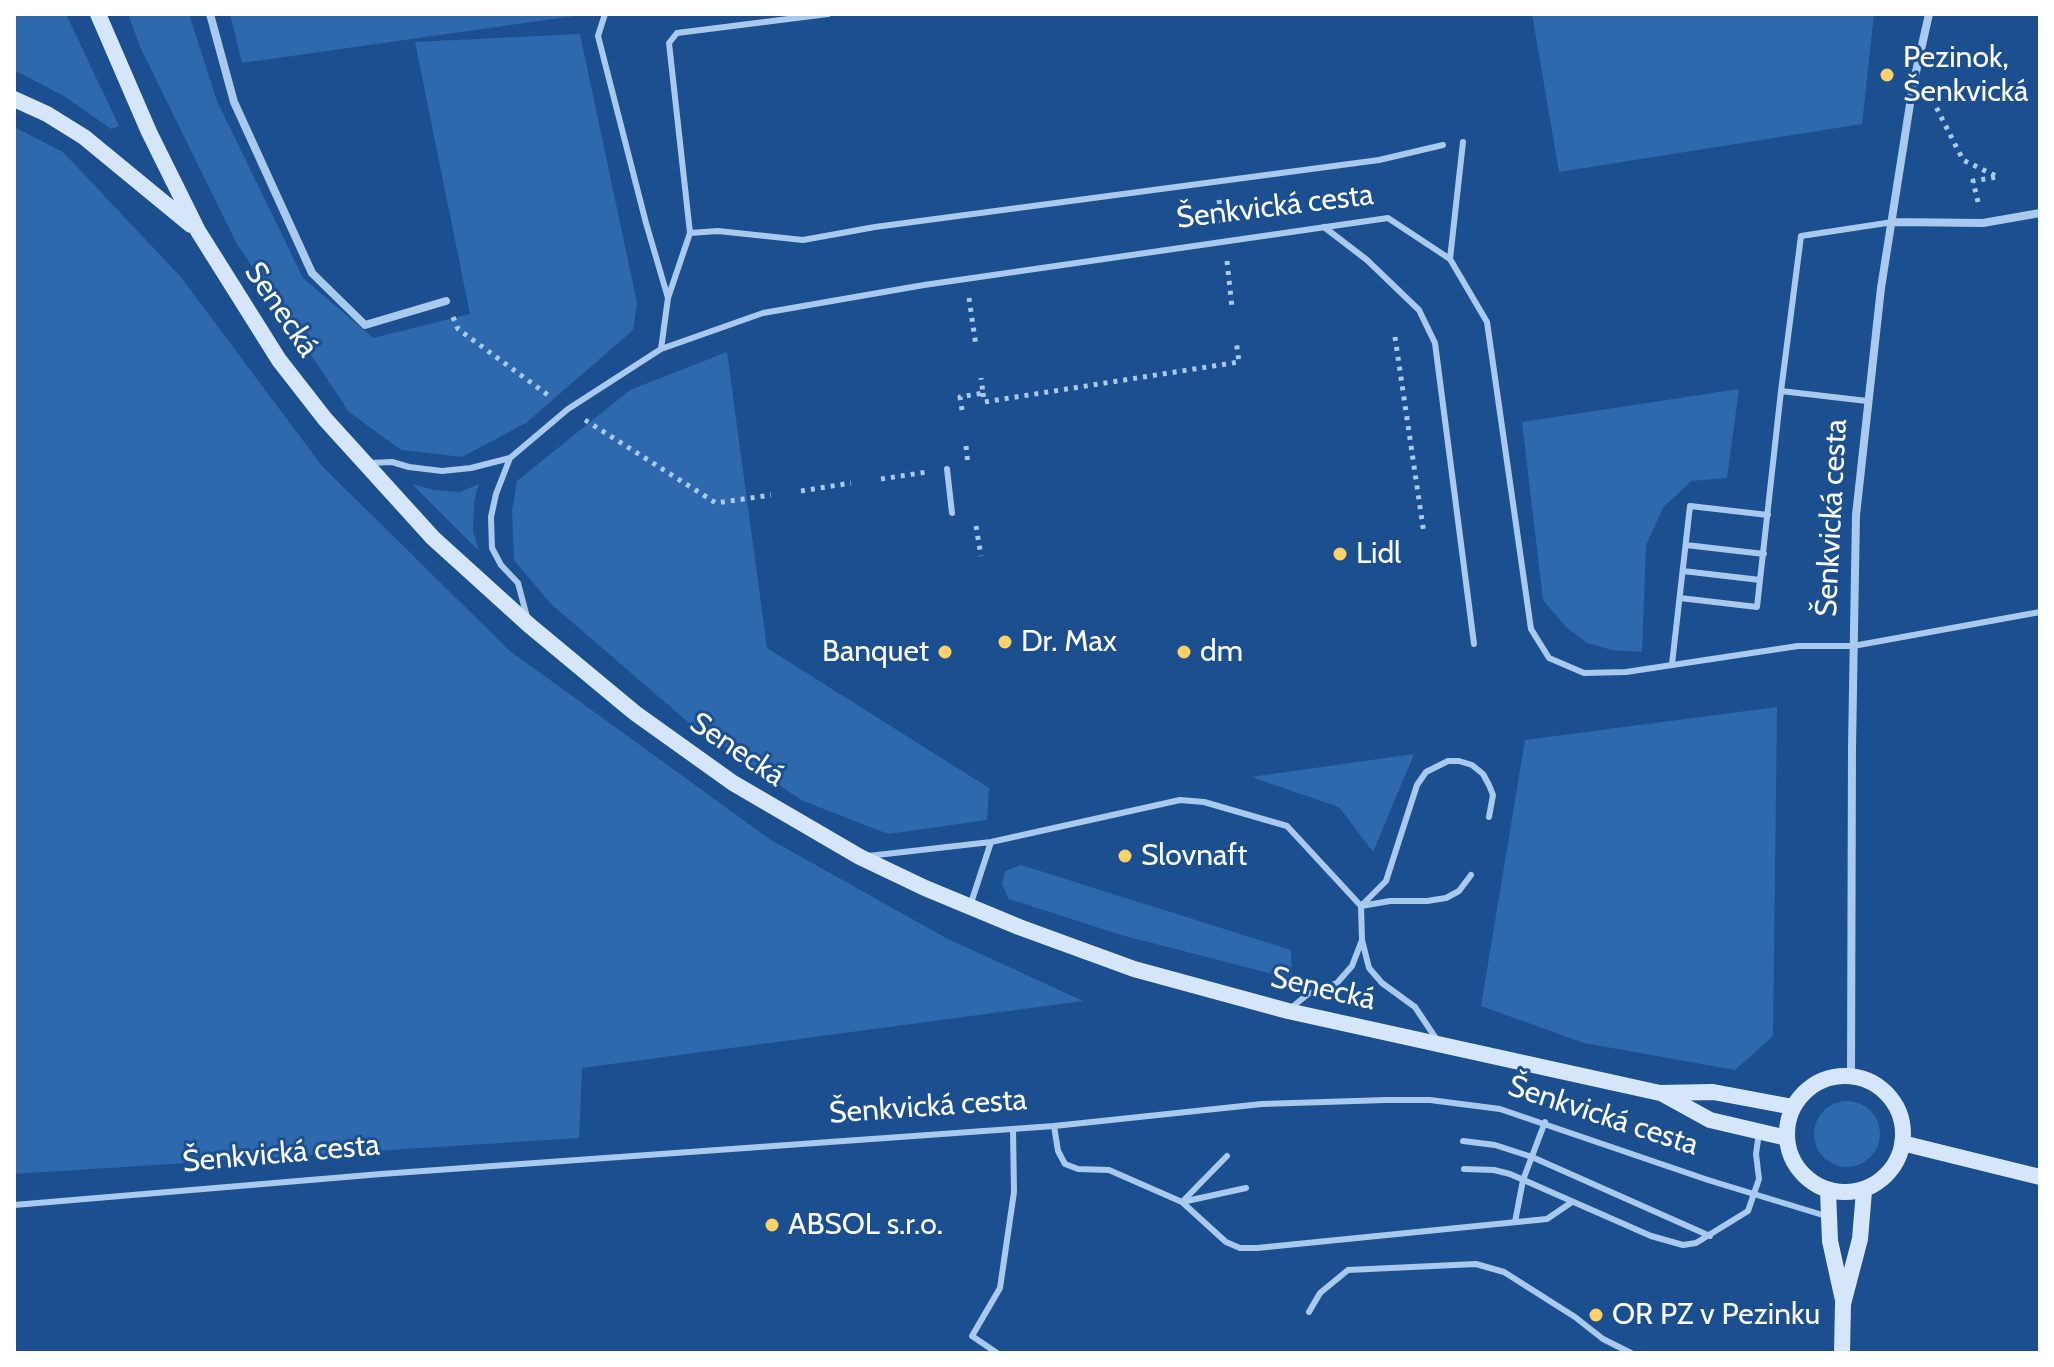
<!DOCTYPE html>
<html>
<head>
<meta charset="utf-8">
<style>
	body { margin:0 }
	#map { position:relative; width:2054px; height:1367px; overflow:hidden; background:#1b4f8f; font-family:Cabin,sans-serif }
	canvas { display:block }
	.frame { position:absolute; inset:0; border:16px solid #fff; pointer-events:none }
</style>
</head>
<body>
<div id="map">
<canvas width="2054" height="1367"></canvas>
<div class="frame"></div>
</div>
<script>
const ctx = document.querySelector('canvas').getContext('2d');
ctx.lineJoin = 'round';
function fillPath(path, color) { ctx.fillStyle = color; ctx.fill(path, 'evenodd'); }
const toPath = rows => new Path2D(rows.map(r => 'M' + r).join(''));
function stroke(path, color, width, dash) { ctx.strokeStyle = color; ctx.lineWidth = width; ctx.lineCap = dash ? 'butt' : 'round'; ctx.setLineDash(dash || []); ctx.stroke(path); }
function drawText(font, color, halo, rows, align = 'center') {
  ctx.font = font + ' Cabin,sans-serif'; ctx.lineWidth = 6; ctx.setLineDash([]); ctx.textBaseline = 'middle'; ctx.strokeStyle = halo; ctx.fillStyle = color; for (const [text, x, y, turn = 0] of rows) {
    ctx.save(); ctx.translate(x, y); ctx.rotate((+turn || 0) * Math.PI / 180); ctx.textAlign = isNaN(turn) ? turn : align; if (halo) ctx.strokeText(text, 0, 0); ctx.fillText(text, 0, 0); ctx.restore();
  }
}
fillPath(toPath([
	[14,14,66,14,119,126,111,129,64,96,14,70],
	[128,14,189,14,217,101,303,278,373,338,470,314,415,42,580,34,637,303,633,330,526,423,462,457,401,450,349,412,237,244,141,49],
	[230,14,588,14,242,63],
	[1532,14,1874,14,1862,124,1559,172],
	[14,127,63,152,180,276,322,466,510,651,771,840,946,938,1083,1001,582,1068,579,1138,14,1174],
	[727,352,767,648,989,788,987,820,888,834,801,800,688,722,551,604,514,560,512,511,517,481,630,390],
	[1739,389,1727,478,1691,481,1663,508,1646,545,1642,652,1612,650,1587,643,1566,627,1543,600,1522,422],
	[412,484,434,490,460,492,479,484,474,501,473,531,479,551],
	[1777,707,1773,1036,1735,1070,1584,1043,1481,1006,1525,740],
	[1414,754,1373,852,1339,807,1251,777],
	[1021,865,1291,950,1292,979,1121,935,1009,899,1002,884,1005,871],
	'1814 1134a33 33 0 1 1 66 0a33 33 0 1 1-66 0Z'
]), '#2e69ad');
stroke(toPath([
	[1932,99,1963,160,1998,177],
	[1219,200,1222,223],
	[1978,202,1973,181,1997,177],
	[1227,261,1232,308],
	[969,298,976,346],
	[453,317,458,329,552,398],
	[1395,337,1424,534],
	[983,393,984,402,1239,362,1236,340],
	[962,410,960,397,983,393,981,378],
	[585,420,716,503,771,495],
	[966,446,968,465],
	[881,479,927,472],
	[801,491,851,483],
	[976,526,981,556]
]), '#a9c9ee', 5, [4, 6]);
stroke(toPath([
	[605,14,598,36,646,223,668,298],
	[1324,227,1367,260,1419,310,1435,343,1474,644],
	[690,233,718,231,803,240,875,227,1379,160,1443,145],
	[1450,259,1463,142],
	[661,349,668,298,690,233,669,43,677,33,828,14],
	[1781,391,1801,236,1893,222],
	[510,458,496,494,491,517,492,548,501,565,518,583,527,617],
	[370,463,392,462,409,467,442,471,471,468,510,458,568,409,661,349,763,313,924,285,1388,218,1450,259,1487,322,1531,629,1549,658,1584,673,1626,672,1798,646,1853,646,2040,612],
	[947,469,952,513],
	[1686,545,1764,554],
	[1683,571,1760,580],
	[1680,598,1757,607,1781,391,1867,401],
	[1672,664,1690,506,1768,515],
	[868,856,991,842,1180,800,1204,802,1287,826,1361,906,1362,940,1369,968,1382,983,1415,1007,1437,1040],
	[1471,875,1459,891,1446,898,1427,901,1390,901,1361,906,1386,881,1417,785,1426,772,1448,761,1459,761,1472,765,1483,774,1489,785,1493,795,1489,817],
	[971,903,991,842],
	[1291,1008,1308,994,1337,983,1352,966,1362,940],
	[1054,1126,1058,1151,1065,1164,1078,1169,1109,1170,1182,1202,1226,1242,1240,1248,1257,1248,1547,1219,1572,1202],
	[1463,1141,1495,1145,1532,1157,1710,1236],
	[1464,1169,1494,1170,1510,1174,1651,1236,1683,1245,1696,1243,1748,1211,1759,1179,1756,1154,1759,1132],
	[1182,1202,1246,1188],
	[1182,1202,1227,1156],
	[14,1205,381,1174,1054,1126,1262,1104,1386,1100,1430,1100,1500,1109,1708,1180,1826,1216],
	[1515,1222,1523,1180,1545,1122],
	[1309,1312,1320,1293,1348,1270,1476,1264,1504,1272,1575,1317,1603,1339,1631,1353],
	[997,1353,972,1336,1000,1288,1014,1192,1013,1129]
]), '#a9c9ee', 6);
stroke(toPath([
	[210,14,234,102,312,273,365,325,446,301],
	[1893,222,1983,223,2040,213],
	[1851,1076,1852,747,1856,515,1881,288,1913,85,1929,14]
]), '#a9c9ee', 8);
stroke(toPath([
	[98,14,149,132,198,231,279,360,325,419,433,538,529,625,635,713,733,783,860,857,925,888,1019,927,1134,969,1288,1011,1660,1093,1713,1092,1793,1107],
	[14,99,47,114,84,137,191,225],
	'1787 1134a58 58 0 1 1 116 0a58 58 0 1 1-116 0Z',
	[1661,1093,1710,1120,1787,1138],
	[1902,1143,2040,1177],
	[1828,1191,1830,1241,1843,1300],
	[1842,1353,1843,1304,1860,1239,1864,1191]
]), '#d6e6fa', 16);
for (const [x, y, r, color] of [
	[1887,75,8,"#ffd166"],
	[1340,554,8,"#ffd166"],
	[1005,642,8,"#ffd166"],
	[945,652,8,"#ffd166"],
	[1184,652,8,"#ffd166"],
	[1125,856,8,"#ffd166"],
	[772,1225,8,"#ffd166"],
	[1596,1315,8,"#ffd166"]
]) { const dot = new Path2D(); dot.arc(x, y, r, 0, 2 * Math.PI); ctx.fillStyle = color; ctx.fill(dot); stroke(dot, '#1b4f8f', 3); }
drawText('30px', '#fff', '#1b4f8f', [
	["Pezinok,",1903,58],
	["Šenkvická",1903,92],
	["Lidl",1356,554],
	["Dr. Max",1021,642],
	["Banquet",929,652,"right"],
	["dm",1200,652],
	["Slovnaft",1141,856],
	["ABSOL s.r.o.",788,1225],
	["OR PZ v Pezinku",1612,1315]
], 'left');
drawText('30px', '#fff', '#1b4f8f', [
	["Šenkvická cesta",1275,207,-7],
	["Senecká",281,310,56],
	["Šenkvická cesta",1832,518,-87],
	["Senecká",737,750,34],
	["Senecká",1323,989,13],
	["Šenkvická cesta",928,1107,-4],
	["Šenkvická cesta",1603,1116,18],
	["Šenkvická cesta",281,1154,-5]
]);
</script>
</body>
</html>
